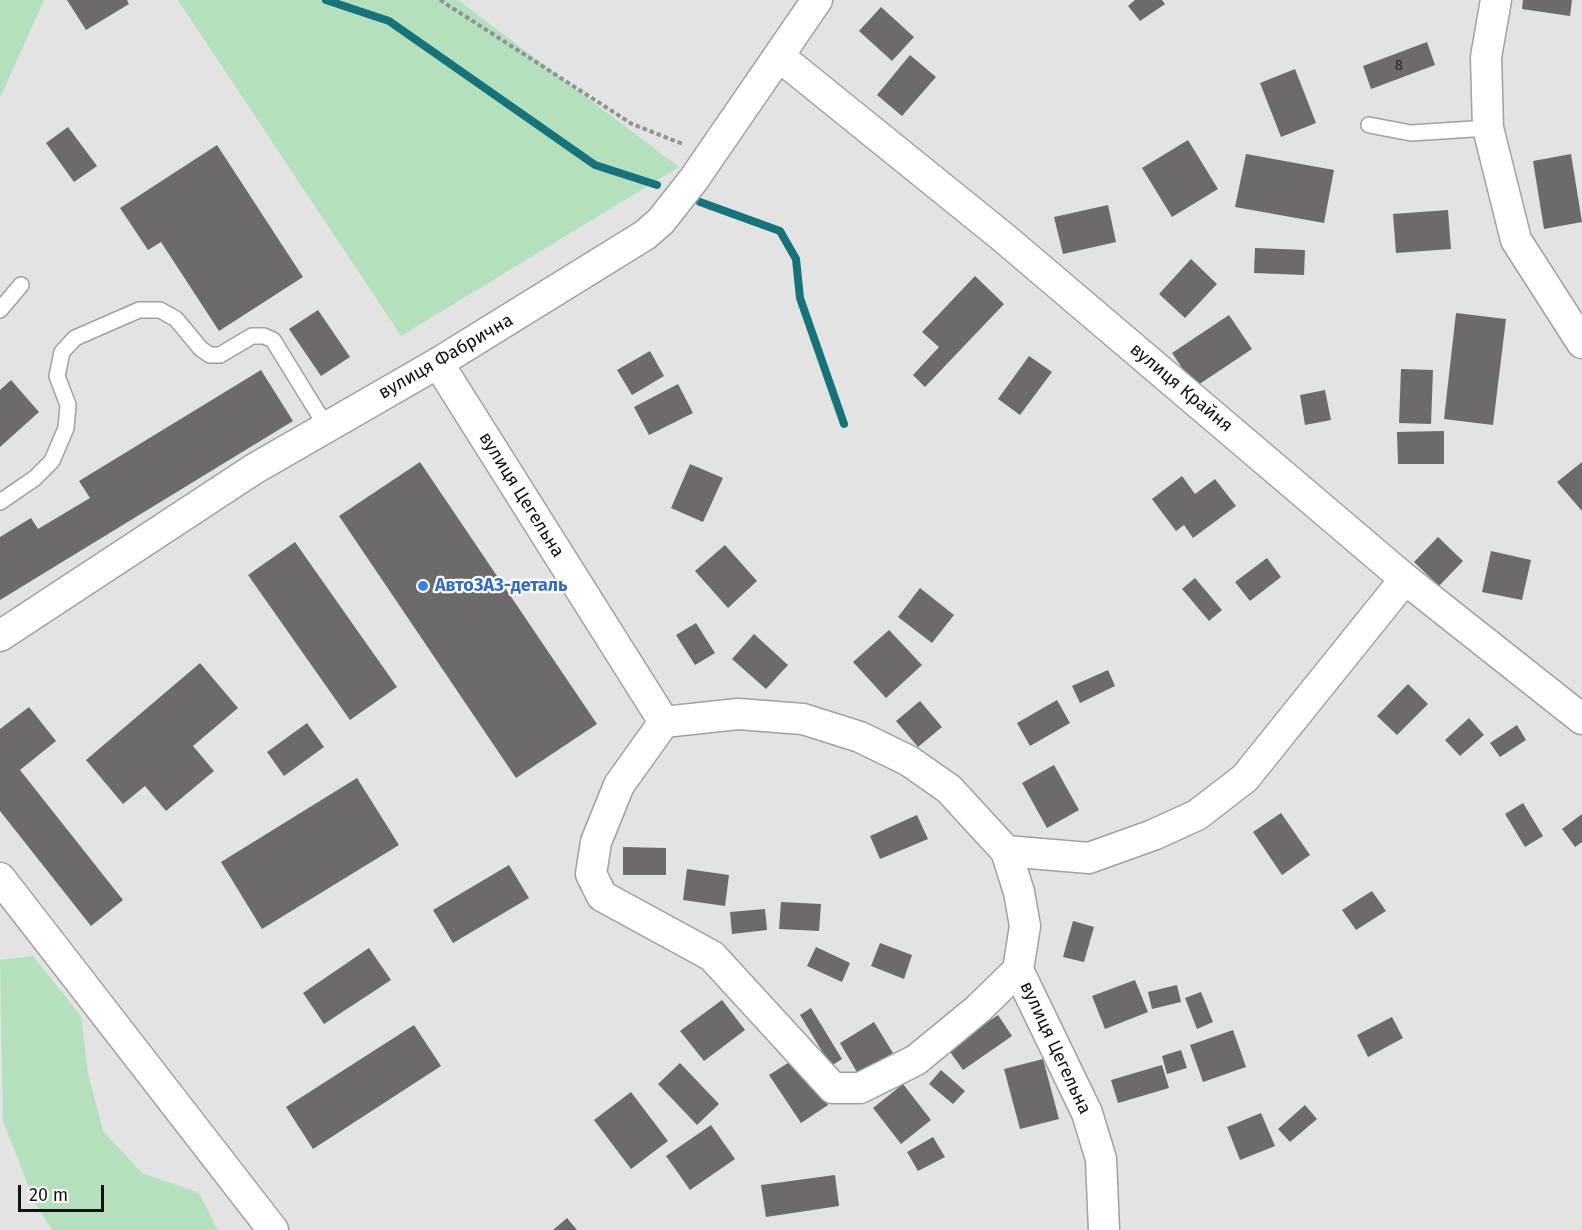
<!DOCTYPE html>
<html>
<head>
<meta charset="utf-8">
<style>
	body { margin:0 }
	#map { position:relative; width:1582px; height:1230px; overflow:hidden; background:#e3e3e4; font-family:"Fira Sans",sans-serif }
	canvas { display:block }
	.scale { position:absolute; left:18px; top:1185px; width:86px; height:27px; box-sizing:border-box; border:3px solid #121213; border-top:0; padding-left:8px; font-size:18px; line-height:21px; white-space:nowrap; color:#121213; -webkit-text-stroke:4px #fff; paint-order:stroke }
</style>
</head>
<body>
<div id="map">
<canvas width="1582" height="1230"></canvas>
<div class="scale">20 m</div>
</div>
<script>
const ctx = document.querySelector('canvas').getContext('2d');
ctx.lineJoin = 'round';
function fillPath(path, color) { ctx.fillStyle = color; ctx.fill(path, 'evenodd'); }
const toPath = rows => new Path2D(rows.map(r => 'M' + r).join(''));
function stroke(path, color, width, dash) { ctx.strokeStyle = color; ctx.lineWidth = width; ctx.lineCap = dash ? 'butt' : 'round'; ctx.setLineDash(dash || []); ctx.stroke(path); }
function drawText(font, color, halo, rows, align = 'center') {
  ctx.font = font + ' "Fira Sans",sans-serif'; ctx.lineWidth = 4.5; ctx.setLineDash([]); ctx.textBaseline = 'middle'; ctx.strokeStyle = halo; ctx.fillStyle = color; for (const [text, x, y, turn = 0] of rows) {
    ctx.save(); ctx.translate(x, y); ctx.rotate((+turn || 0) * Math.PI / 180); ctx.textAlign = isNaN(turn) ? turn : align; if (halo) ctx.strokeText(text, 0, 0); ctx.fillText(text, 0, 0); ctx.restore();
  }
}
fillPath(toPath([
	[0,0,44,0,0,98],
	[178,0,458,0,679,167,401,336],
	[33,956,81,1016,88,1073,103,1131,142,1173,199,1193,218,1230,52,1230,35,1203,3,1121,0,960]
]), '#b5e0be');
stroke(toPath([
	[326,0,389,21,595,165,657,185],
	[700,202,780,231,796,259,800,298,844,424]
]), '#167379', 8);
fillPath(toPath([
	[67,0,127,0,129,4,86,30],
	[1135,0,1162,0,1165,4,1140,21,1128,6],
	[1523,0,1572,0,1570,16,1522,9],
	[881,7,914,37,892,61,859,31],
	[1427,42,1435,65,1371,89,1363,66],
	[910,55,936,77,902,116,877,95],
	[1295,69,1316,123,1281,137,1260,83],
	[68,127,97,166,74,182,46,143],
	[1188,140,1218,189,1172,217,1142,168],
	[217,145,303,277,219,331,161,242,148,250,120,208],
	[1246,154,1334,170,1324,223,1235,207],
	[1571,154,1582,222,1544,229,1533,161],
	[1108,205,1116,242,1063,254,1054,217],
	[1448,210,1451,249,1396,253,1393,214],
	[1255,248,1305,250,1304,275,1254,273],
	[1191,259,1217,284,1185,318,1159,294],
	[975,276,1004,304,925,387,913,375,939,347,922,332],
	[318,310,350,357,321,376,289,329],
	[1456,313,1506,319,1493,425,1444,419],
	[1229,315,1252,349,1195,387,1172,353],
	[650,351,664,376,632,395,617,370],
	[1029,356,1052,372,1020,415,998,399],
	[1401,369,1433,370,1431,424,1399,423],
	[261,370,293,421,0,600,0,537,31,518,38,529,90,498,79,481],
	[11,380,39,412,0,447,0,390],
	[678,384,693,413,649,435,634,407],
	[1325,390,1331,420,1305,425,1300,395],
	[1444,431,1444,464,1398,464,1397,432],
	[420,462,597,724,516,778,339,516],
	[1582,462,1582,511,1557,482],
	[690,464,723,478,703,522,671,508],
	[1182,476,1195,494,1215,479,1236,506,1193,538,1184,525,1176,531,1152,499],
	[1438,537,1463,561,1439,586,1414,562],
	[295,542,397,687,350,720,248,575],
	[725,545,757,581,728,608,695,571],
	[1491,551,1531,560,1522,600,1482,592],
	[1267,558,1281,577,1250,601,1235,582],
	[1195,578,1222,610,1209,621,1182,589],
	[920,588,954,615,932,643,898,617],
	[696,623,715,653,695,665,676,635],
	[889,630,922,665,886,698,853,662],
	[754,634,788,665,766,689,732,659],
	[200,663,238,708,193,746,214,771,166,811,145,786,123,804,86,760],
	[1108,670,1115,686,1080,703,1072,686],
	[1408,684,1428,704,1397,735,1377,716],
	[1057,700,1070,723,1030,746,1017,723],
	[920,701,942,727,918,747,896,721],
	[29,707,56,741,20,770,123,900,91,926,0,811,0,729],
	[1469,718,1484,735,1460,756,1445,740],
	[307,723,324,747,284,776,267,752],
	[1517,725,1526,740,1500,757,1490,743],
	[1054,765,1079,810,1047,828,1022,783],
	[357,778,399,845,262,929,221,862],
	[1523,803,1543,836,1525,847,1505,814],
	[1281,813,1310,855,1282,875,1253,832],
	[1582,814,1582,842,1575,847,1562,829],
	[917,815,928,839,880,859,870,836],
	[623,847,666,848,666,875,623,875],
	[509,865,529,898,453,943,433,910],
	[687,869,729,875,725,906,683,900],
	[1372,891,1386,911,1356,930,1342,910],
	[781,902,821,904,819,931,779,929],
	[765,909,767,930,732,934,730,912],
	[1073,921,1094,927,1084,962,1063,957],
	[880,943,912,955,904,979,871,966],
	[816,947,850,963,842,982,807,966],
	[369,948,391,980,324,1024,303,993],
	[1135,980,1148,1012,1105,1029,1092,996],
	[1177,985,1181,1002,1152,1009,1148,992],
	[1201,992,1213,1022,1197,1029,1185,998],
	[722,1000,745,1030,704,1061,680,1031],
	[811,1008,842,1059,831,1066,800,1015],
	[998,1015,1012,1036,963,1070,948,1049],
	[1392,1017,1403,1038,1368,1057,1357,1035],
	[874,1022,893,1053,858,1074,840,1043],
	[414,1025,441,1066,313,1149,286,1107],
	[1233,1030,1246,1067,1203,1082,1190,1045],
	[1181,1050,1187,1068,1167,1074,1162,1056],
	[796,1058,828,1105,801,1123,769,1075],
	[1043,1059,1059,1119,1020,1129,1004,1069],
	[680,1063,719,1104,697,1125,658,1084],
	[1162,1065,1169,1088,1118,1103,1111,1080],
	[941,1070,965,1091,953,1104,929,1084],
	[903,1084,931,1120,901,1144,873,1108],
	[631,1092,668,1141,631,1169,594,1120],
	[1305,1105,1317,1119,1290,1142,1278,1129],
	[1261,1113,1275,1146,1240,1160,1227,1127],
	[711,1125,735,1159,690,1190,666,1156],
	[933,1137,945,1157,918,1171,907,1152],
	[835,1175,839,1206,766,1217,761,1185],
	[567,1218,577,1230,553,1230]
]), '#6c6a6a');
const service = toPath([
	[1369,125,1411,133,1488,128],
	[0,310,21,285],
	[0,502,35,478,52,461,66,428,68,405,57,376,62,352,75,338,139,310,160,310,176,319,201,349,210,355,220,355,252,336,264,336,273,340,326,426]
]);
const minor = toPath([
	[1496,0,1486,57,1488,128,1516,240,1582,343],
	[780,57,1004,238,1405,579,1582,719],
	[438,363,664,722,738,714,803,719,860,737,909,761,949,789,1006,851,1019,892,1025,926,1018,970,1087,1113,1101,1159,1104,1230],
	[0,636,254,469,438,363,645,235,661,221,694,179,817,0],
	[664,722,619,785,596,842,591,874,602,896,712,956,833,1088,860,1088,916,1060,978,1009,1018,970],
	[1006,851,1089,858,1153,835,1197,815,1245,778,1405,579],
	[0,878,273,1230]
]);
stroke(service, '#a0a0a1', 18);
stroke(minor, '#a0a0a1', 33);
stroke(toPath([
	[440,0,632,124,683,144]
]), '#929293', 4, [4.5, 3]);
stroke(service, '#fff', 15);
stroke(minor, '#fff', 30);
for (const [x, y, r, color] of [
	[423,586,6,"#3f7fe0"]
]) { const dot = new Path2D(); dot.arc(x, y, r, 0, 2 * Math.PI); ctx.fillStyle = color; ctx.fill(dot); stroke(dot, '#fff', 2); }
drawText('15px', '#282829', null, [
	["8",1399,66]
]);
drawText('18px', '#121213', '#fff', [
	["вулиця Фабрична",446,357,-30],
	["вулиця Крайня",1181,388,40],
	["вулиця Цегельна",521,495,58],
	["вулиця Цегельна",1055,1048,65]
]);
drawText('bold 18px', '#366cbe', '#fff', [
	["АвтоЗАЗ-деталь",435,586]
], 'left');
</script>
</body>
</html>
